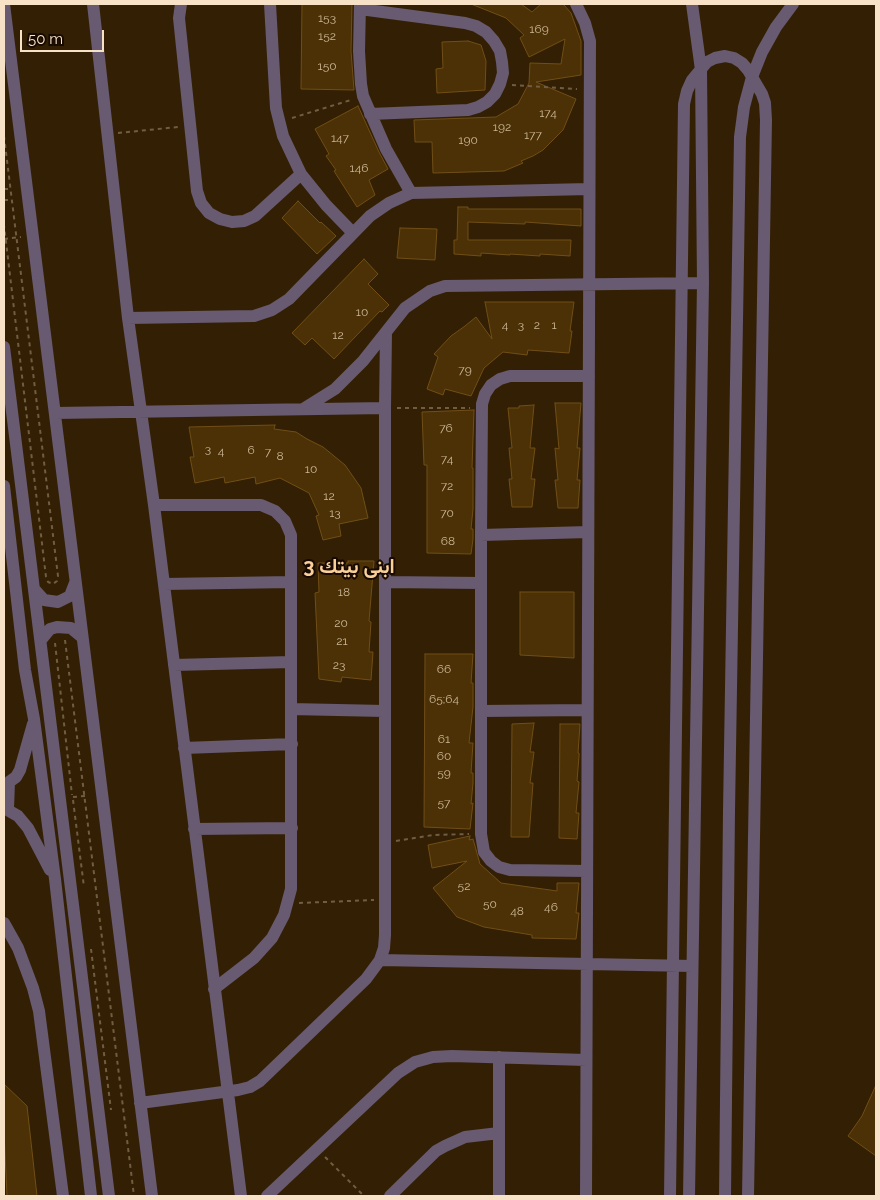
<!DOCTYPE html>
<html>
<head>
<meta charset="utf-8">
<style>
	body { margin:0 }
	#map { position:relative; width:880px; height:1200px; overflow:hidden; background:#332004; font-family:Raleway,sans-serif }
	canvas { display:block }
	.frame { position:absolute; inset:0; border:5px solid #f7e2c7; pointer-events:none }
	.scale { position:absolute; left:20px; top:30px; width:84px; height:22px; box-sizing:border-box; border:2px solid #f7e2c7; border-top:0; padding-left:6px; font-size:15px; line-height:18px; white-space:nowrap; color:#f7e2c7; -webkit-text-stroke:4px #180a00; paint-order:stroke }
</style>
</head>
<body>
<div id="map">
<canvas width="880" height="1200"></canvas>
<div class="frame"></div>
<div class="scale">50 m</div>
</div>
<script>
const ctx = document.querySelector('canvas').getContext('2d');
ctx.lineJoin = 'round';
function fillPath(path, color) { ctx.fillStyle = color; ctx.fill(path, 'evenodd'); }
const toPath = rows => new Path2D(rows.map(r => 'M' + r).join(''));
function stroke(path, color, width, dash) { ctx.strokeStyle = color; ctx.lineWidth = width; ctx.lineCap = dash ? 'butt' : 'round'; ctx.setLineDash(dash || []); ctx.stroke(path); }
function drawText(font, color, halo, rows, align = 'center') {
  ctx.font = font + ' Raleway,Vazirmatn,sans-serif'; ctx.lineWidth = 4; ctx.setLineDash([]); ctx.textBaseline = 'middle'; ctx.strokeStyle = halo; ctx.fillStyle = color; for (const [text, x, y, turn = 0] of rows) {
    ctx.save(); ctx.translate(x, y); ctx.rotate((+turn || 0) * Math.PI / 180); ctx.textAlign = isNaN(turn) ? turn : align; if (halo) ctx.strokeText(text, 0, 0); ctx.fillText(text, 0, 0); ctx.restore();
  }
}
const building = toPath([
	[302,4,352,4,351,51,354,90,301,89,302,4],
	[471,4,521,4,532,12,541,4,563,4,571,13,581,41,581,75,536,82,576,99,563,130,543,150,533,156,521,161,523,163,504,171,433,173,432,142,415,142,414,120,496,117,518,104,529,83,530,63,561,64,565,39,529,57,520,38,524,35,506,18,471,4],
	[468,41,481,45,486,61,485,90,437,93,436,69,443,68,442,42,468,41],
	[358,106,379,152,388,169,369,180,375,195,357,207,334,171,336,170,326,156,329,154,315,129,358,106],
	[298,201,320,223,321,222,336,236,317,254,282,218,298,201],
	[458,207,468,207,468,209,581,209,581,226,525,222,525,224,468,222,468,240,571,240,570,256,540,254,540,256,510,254,510,255,481,253,481,256,454,254,454,240,457,240,458,207],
	[400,228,437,229,435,260,397,258,400,228],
	[364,259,378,274,368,284,389,305,382,312,380,311,334,359,312,338,305,345,292,333,364,259],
	[485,302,574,302,570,331,572,331,569,353,528,350,527,355,503,352,484,368,471,396,445,389,443,395,427,389,438,357,434,354,451,336,465,326,476,317,492,339,485,302],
	[555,403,581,403,577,448,580,448,577,480,580,480,578,508,558,508,555,480,558,480,555,448,559,449,555,403],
	[534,405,530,448,535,448,531,479,535,479,532,507,512,507,509,479,512,479,509,448,512,448,508,408,519,408,519,406,534,405],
	[474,410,472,468,473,468,473,509,471,529,473,529,473,539,471,554,427,553,427,465,424,465,422,412,474,410],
	[275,425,274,429,296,432,307,439,323,447,345,465,361,488,368,518,339,524,341,536,323,540,316,516,319,515,309,493,280,478,256,484,255,477,225,483,224,477,195,483,190,457,194,457,189,427,275,425],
	[348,561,374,561,369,621,371,622,369,652,373,652,371,680,342,677,341,682,319,679,315,593,319,592,318,563,348,563,348,561],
	[520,592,574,592,574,658,520,655,520,592],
	[425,654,473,654,471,683,473,683,473,707,469,743,473,743,471,773,473,773,473,783,471,804,473,803,470,829,424,827,425,654],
	[534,723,530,752,534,752,530,783,533,783,529,837,511,837,512,724,534,723],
	[560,724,580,724,578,753,579,753,579,756,577,781,579,782,576,813,579,813,577,839,559,838,560,724],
	[470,836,469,840,473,839,480,864,501,883,557,891,557,883,579,883,576,913,579,913,576,939,532,938,532,935,484,927,457,917,433,888,467,861,432,868,428,845,470,836],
	[4,1084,27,1106,37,1196,7,1196,4,1131,4,1084],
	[876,1085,876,1156,848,1136,862,1116,876,1085]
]);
fillPath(building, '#4b3105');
stroke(building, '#714e17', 1);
stroke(toPath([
	[512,85,577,89],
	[292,118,351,100],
	[118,133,178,127],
	[4,136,58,576,57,581,53,584,48,582,46,577,4,225],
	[4,189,10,189],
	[4,200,11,200],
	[4,239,21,237],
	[397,408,470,408],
	[65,640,134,1196],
	[55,643,72,795],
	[73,797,85,796],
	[73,800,84,887],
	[396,841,433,835,469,834],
	[299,903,374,900],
	[91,949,111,1110],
	[325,1157,364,1196]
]), '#715d42', 2, [4, 4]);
stroke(toPath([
	[4,4,152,1196],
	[93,4,128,318,154,505,241,1196],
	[181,4,179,18,197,191,201,203,209,213,220,219,232,222,244,221,255,216,301,174],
	[270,4,276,108,283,136,301,174,326,205,353,233],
	[360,4,359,51,361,84,363,96,386,149,411,193],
	[576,4,585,23,590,41,586,1196],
	[360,9,465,23,476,26,486,32,494,41,500,51,502,62,503,73,500,84,495,94,487,102,478,107,468,110,370,114],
	[128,318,254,316,272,310,289,299,370,216,389,203,411,193,589,189],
	[4,347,109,1196],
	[303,409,335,389,363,361,405,308,430,291,445,286,703,283],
	[55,413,385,408],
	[4,486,25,670,34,719,55,879,91,1196],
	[154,505,261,505,275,511,285,521,291,535,291,889,284,915,272,938,254,958,214,989],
	[481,535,588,532],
	[385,582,481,583],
	[164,584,291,582],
	[35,590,44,600,58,602,70,596,75,583],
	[41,640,50,629,57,627,71,628,82,637],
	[174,665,291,662],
	[291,709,384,711],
	[481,711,587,710],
	[184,748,292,744],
	[4,784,9,782,16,777,20,770,33,724],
	[4,808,18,816,28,828,50,870],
	[8,809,9,782],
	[194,829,292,828],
	[587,871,510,870,499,867,491,861,484,852,481,834,481,535,482,404,485,394,491,385,500,379,510,376,589,376],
	[4,923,18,948,33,988,39,1011,63,1196],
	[380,960,692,966],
	[140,1103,238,1090,250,1087,260,1081,366,979,380,960,384,948,385,935,385,408,386,332],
	[267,1196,398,1073,415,1062,433,1057,452,1056,586,1060],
	[390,1196,436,1151,445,1146,465,1137,499,1133],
	[499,1196,499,1057],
	[670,1196,684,104,687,91,692,80,707,62,715,58,725,56,734,58,742,63,748,70,762,94,765,103,766,120,748,1196],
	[689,1196,703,283,701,70,692,4],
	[725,1196,729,811,740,137,744,107,752,77,762,52,776,27,793,4]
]), '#685a70', 12);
drawText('12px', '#ccb696', null, [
	["153",327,18],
	["169",539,29],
	["152",327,36],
	["150",327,66],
	["174",548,113],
	["192",502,127],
	["177",533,135],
	["147",340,138],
	["190",468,140],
	["146",359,168],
	["10",362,312],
	["4",505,325],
	["3",521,325],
	["2",537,325],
	["1",554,325],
	["12",338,335],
	["79",465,370],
	["76",446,428],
	["3",208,449],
	["6",251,450],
	["4",221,451],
	["7",268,452],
	["8",280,456],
	["74",447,459],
	["10",311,469],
	["72",447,486],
	["12",329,496],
	["13",335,513],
	["70",447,513],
	["68",448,541],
	["18",344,592],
	["20",341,623],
	["21",342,641],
	["23",339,665],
	["66",444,669],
	["65;64",444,699],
	["61",444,739],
	["60",444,756],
	["59",444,773],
	["57",444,803],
	["52",464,886],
	["50",490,904],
	["46",551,907],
	["48",517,911]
]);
drawText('bold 20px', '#f9d09a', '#180a00', [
	["ابنى بيتك 3",349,567]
]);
</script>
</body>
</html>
